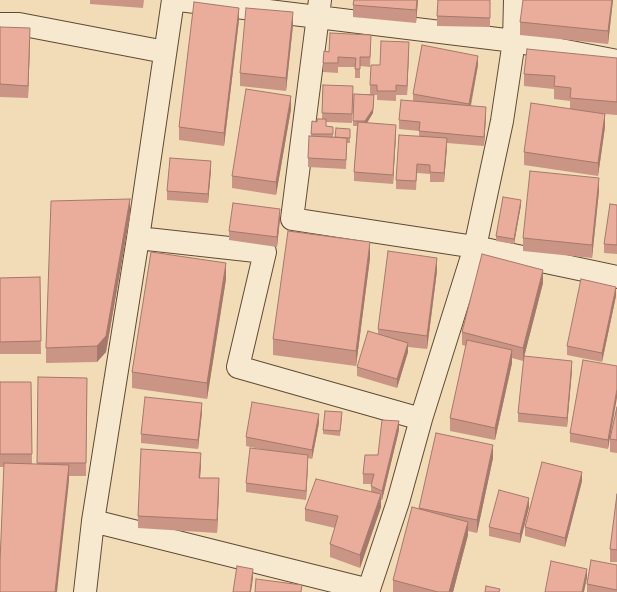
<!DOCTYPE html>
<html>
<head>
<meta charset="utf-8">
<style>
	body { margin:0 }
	canvas { display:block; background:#f2dcb7 }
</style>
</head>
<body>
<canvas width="617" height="592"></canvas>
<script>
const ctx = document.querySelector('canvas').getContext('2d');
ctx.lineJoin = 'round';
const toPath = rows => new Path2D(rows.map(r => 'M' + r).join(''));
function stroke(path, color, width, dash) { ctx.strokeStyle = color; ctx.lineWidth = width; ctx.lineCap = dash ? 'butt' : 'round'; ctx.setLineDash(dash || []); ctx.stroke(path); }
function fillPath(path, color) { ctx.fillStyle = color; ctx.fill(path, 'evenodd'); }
const minor = toPath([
	[179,0,514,41,617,61],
	[320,0,292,219,475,247,617,277],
	[0,24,19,24,165,52],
	[138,238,265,252,238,367,421,419],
	[93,521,369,590],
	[85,592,93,521,138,238,173,0],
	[368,592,398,502,421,419,475,247,502,121,514,41,515,0]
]);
stroke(minor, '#604b34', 24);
stroke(minor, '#f7e8d0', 22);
fillPath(toPath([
	[90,0,144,0,143,8,90,4],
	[418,0,416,23,353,17,353,5],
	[490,0,490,27,437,26,437,16],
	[613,0,608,44,520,35,520,22],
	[239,20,224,146,179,140,179,127],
	[293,25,286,91,240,86,240,73],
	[0,27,30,41,28,98,0,97],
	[371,44,370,67,360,66,360,78,355,78,355,67,338,67,338,73,323,72,324,51,329,52],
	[409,51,407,95,396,95,396,101,377,100,377,95,374,95,373,113,367,123,396,134,393,184,354,181,354,172,357,126,353,126,354,94,370,94,370,85,380,65],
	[617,58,617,115,605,114,605,127,598,176,524,165,524,152,570,109,570,101,554,99,554,89,524,86,524,74],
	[478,65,471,106,486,116,484,146,447,143,444,182,430,182,430,174,417,173,416,190,396,189,396,180,419,137,419,131,399,129,399,120,413,101,413,94],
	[323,85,353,95,352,123,326,122,326,126,333,127,333,137,335,137,350,134,350,143,347,143,346,169,308,167,308,158,311,136,312,121,317,122,322,119],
	[291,109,276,195,232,188,232,176],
	[211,170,208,203,167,200,167,191],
	[599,191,592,258,523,251,523,238],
	[521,205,514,244,496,241,496,236],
	[617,205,617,254,604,253,604,244],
	[130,215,106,352,97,362,46,363,46,348],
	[280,219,277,247,229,240,229,231],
	[370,258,356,366,273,355,273,339],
	[437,271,427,349,408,347,408,352,397,388,357,376,357,367,378,334,378,329],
	[40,277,41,354,0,354,0,278],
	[226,279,207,399,132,388,132,372],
	[543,283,523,361,512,358,512,363,495,440,450,431,450,418,466,346,462,345,462,332],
	[616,296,602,362,567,355,567,346],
	[617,366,608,449,570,442,570,433],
	[572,370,567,427,518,422,518,413],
	[38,377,87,378,86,476,69,476,69,481,4,467,0,467,0,382,31,382,32,464,37,464],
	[617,407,617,453,610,452,610,439],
	[202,412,198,449,141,443,141,434],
	[342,417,340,436,323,434,323,430],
	[319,423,312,459,308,458,306,500,246,492,246,483,265,450,246,446,246,437],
	[399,430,382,500,381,500,381,507,360,568,330,557,330,544,335,528,305,521,305,509,371,492,371,486,372,484,363,484,363,474,378,455],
	[493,458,477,533,468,531,468,535,453,592,393,592,393,580,419,509,419,508],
	[201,465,200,478,219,491,217,533,138,528,138,516],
	[582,481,565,547,525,536,525,527],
	[617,494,617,562,610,562,610,549],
	[529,507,520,543,489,536,489,527],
	[617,565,617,592,587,592,587,584]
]), '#ca9585');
fillPath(toPath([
	[417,0,418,0,416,23,416,10],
	[612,0,613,0,608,44,608,31],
	[239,8,239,20,224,146,224,133],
	[293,12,293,25,286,91,286,78],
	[30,28,30,41,28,98,28,86],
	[409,42,409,51,407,95,407,86],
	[478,56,478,65,469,113,469,104],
	[374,95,373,113,365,126,365,121],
	[291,96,291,109,276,195,276,182],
	[486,107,486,116,484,146,484,137],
	[605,114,605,127,598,176,598,163],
	[396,125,396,134,393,184,393,175],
	[447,138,447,148,444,182,444,173],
	[211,161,211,170,208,203,208,194],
	[599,178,599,191,592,258,592,245],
	[130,199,130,215,106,352,97,362,97,346],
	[521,200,521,205,514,244,514,239],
	[280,209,280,219,277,247,277,237],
	[370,242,370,258,356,366,356,351],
	[437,258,437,271,427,349,427,336],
	[226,263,226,279,207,399,207,383],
	[543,270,543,283,523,361,523,348],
	[616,287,616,296,602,362,602,353],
	[408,343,408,352,397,388,397,379],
	[512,350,512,363,495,440,495,428],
	[572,361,572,370,567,427,567,418],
	[617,389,617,398,608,449,608,440],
	[202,403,202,412,198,449,198,440],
	[319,414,319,423,312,459,312,450],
	[399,421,399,430,382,500,382,491],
	[493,445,493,458,477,533,477,520],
	[201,453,201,465,199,490,199,478],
	[308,455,308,465,306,500,306,491],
	[69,465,69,481,57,592,55,592],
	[582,472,582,481,565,547,565,538],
	[219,478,219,491,217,533,217,520],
	[381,494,381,507,360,568,360,555],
	[529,498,529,507,520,543,520,534],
	[468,522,468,535,453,592,449,592],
	[253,569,253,578,251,592,250,592],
	[587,569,587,578,584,592,582,592]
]), '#a4796c');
const building = toPath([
	[354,0,417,0,416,10,353,5,354,0],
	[438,0,490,0,490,18,437,16,438,0],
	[523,0,612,0,608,31,520,22,523,0],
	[194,2,239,8,224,133,179,127,194,2],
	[246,8,293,12,286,78,240,73,246,8],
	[0,27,30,28,28,86,0,84,0,27],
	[330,33,371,35,370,57,360,57,360,69,355,69,356,58,338,57,338,63,323,63,324,51,329,52,330,33],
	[381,41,409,42,407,86,396,85,396,91,377,91,377,85,370,85,371,65,380,65,381,41],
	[422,45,478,56,469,104,413,94,422,45],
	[527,49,617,58,617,102,570,98,571,88,554,86,555,76,524,74,527,49],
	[323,85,353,86,352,114,322,113,323,85],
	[246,89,291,96,276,182,232,176,246,89],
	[354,94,374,95,373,109,365,121,353,121,354,94],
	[401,100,486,107,484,137,419,131,420,122,399,120,401,100],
	[531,103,605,114,598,163,524,152,531,103],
	[317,119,326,119,326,126,333,127,333,134,311,134,312,121,317,122,317,119],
	[358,122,396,125,393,175,354,172,358,122],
	[336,128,350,129,350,138,347,138,335,137,336,128],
	[399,135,447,138,444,173,430,172,430,165,417,164,416,181,396,180,399,135],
	[309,136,347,138,346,160,308,158,309,136],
	[170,158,211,161,208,194,167,191,170,158],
	[530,171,599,178,592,245,523,238,530,171],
	[503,197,521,200,514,239,496,236,503,197],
	[130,199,106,336,97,346,46,348,51,201,130,199],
	[233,203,280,209,277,237,229,231,233,203],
	[610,204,617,205,617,245,604,244,610,204],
	[288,231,370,242,356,351,273,339,288,231],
	[388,251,437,258,427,336,378,329,388,251],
	[151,252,226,263,207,383,132,372,151,252],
	[482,254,543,270,523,348,462,332,482,254],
	[40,277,41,341,0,342,0,278,40,277],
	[581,279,616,287,602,353,567,346,581,279],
	[368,331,408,343,397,379,357,367,368,331],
	[467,340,512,350,495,428,450,418,467,340],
	[524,356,572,361,567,418,518,413,524,356],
	[583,360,617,366,617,389,608,440,570,433,583,360],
	[38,377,87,378,86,463,37,463,38,377],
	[0,382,31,382,32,454,0,454,0,382],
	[145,397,202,403,198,440,141,434,145,397],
	[252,402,319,414,312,450,246,437,252,402],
	[617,407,617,440,610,439,617,407],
	[325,411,342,412,340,431,323,430,325,411],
	[382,420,399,421,382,491,371,486,374,474,363,474,365,455,378,455,382,420],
	[436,433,493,445,477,520,419,508,436,433],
	[250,448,308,455,306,491,246,483,250,448],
	[141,449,201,453,199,478,219,478,217,520,138,516,141,449],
	[542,462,582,472,565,538,525,527,542,462],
	[4,463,69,465,55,592,0,592,0,562,4,463],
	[316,479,381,494,360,555,330,544,338,516,305,509,316,479],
	[499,490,529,498,520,534,489,527,499,490],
	[617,494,617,550,610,549,617,494],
	[412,507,468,522,449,592,438,592,393,580,412,507],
	[591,560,617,565,617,590,587,584,591,560],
	[551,561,587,569,582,592,545,592,551,561],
	[237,566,253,569,250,592,233,592,237,566],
	[256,579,302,585,301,592,255,592,256,579],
	[486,586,500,589,499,592,485,592,486,586]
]);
fillPath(building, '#ebad9b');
stroke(building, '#a4796c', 1);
</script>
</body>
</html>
